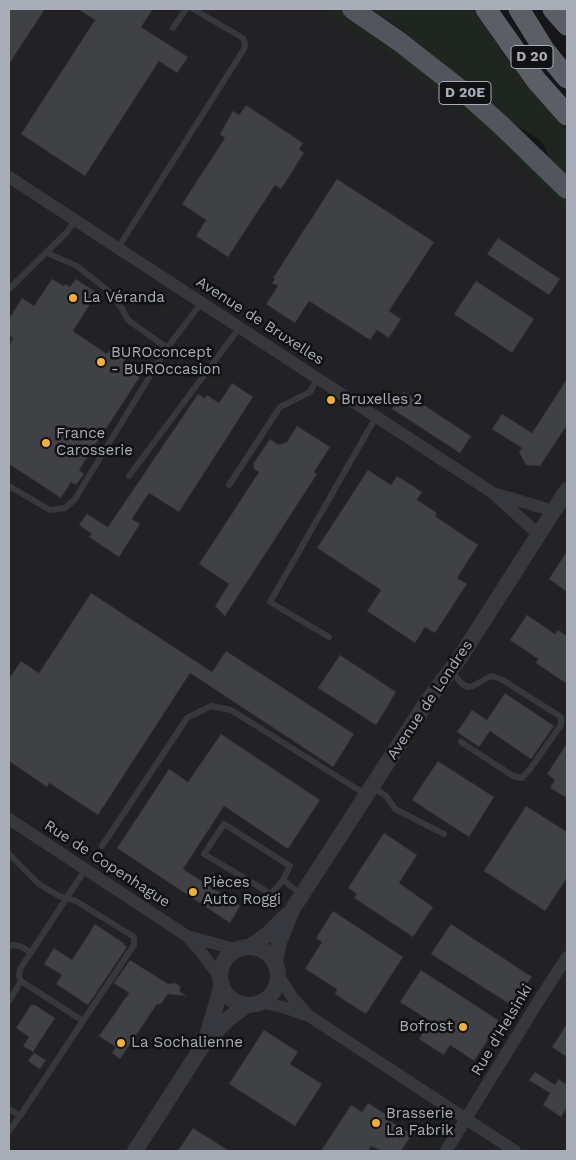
<!DOCTYPE html>
<html>
<head>
<meta charset="utf-8">
<style>
	body { margin:0 }
	#map { position:relative; width:576px; height:1160px; overflow:hidden; background:#161618; font-family:"Work Sans",sans-serif }
	canvas { display:block }
	.frame { position:absolute; inset:0; border:10px solid #a8adb8; pointer-events:none }
</style>
</head>
<body>
<div id="map">
<canvas width="576" height="1160"></canvas>
<div class="frame"></div>
</div>
<script>
const ctx = document.querySelector('canvas').getContext('2d');
ctx.lineJoin = 'round';
function fillPath(path, color) { ctx.fillStyle = color; ctx.fill(path, 'evenodd'); }
const toPath = rows => new Path2D(rows.map(r => 'M' + r).join(''));
function stroke(path, color, width, dash) { ctx.strokeStyle = color; ctx.lineWidth = width; ctx.lineCap = dash ? 'butt' : 'round'; ctx.setLineDash(dash || []); ctx.stroke(path); }
function drawText(font, color, halo, rows, align = 'center') {
  ctx.font = font + ' "Work Sans",sans-serif'; ctx.lineWidth = 5; ctx.setLineDash([]); ctx.textBaseline = 'middle'; ctx.strokeStyle = halo; ctx.fillStyle = color; for (const [text, x, y, turn = 0] of rows) {
    ctx.save(); ctx.translate(x, y); ctx.rotate((+turn || 0) * Math.PI / 180); ctx.textAlign = isNaN(turn) ? turn : align; if (halo) ctx.strokeText(text, 0, 0); ctx.fillText(text, 0, 0); ctx.restore();
  }
}
fillPath(toPath([
	[9,9,319,9,377,46,456,106,528,171,567,213,567,1151,14,1151,9,1149]
]), '#222225');
fillPath(toPath([
	[318,9,338,9,410,58,484,120,567,198,567,213,528,171,456,106,377,46],
	[368,9,480,9,534,88,567,131,567,176,550,160,545,147,540,140,517,126,455,73,399,28]
]), '#1e261f');
const building = toPath([
	[9,9,45,9,9,64,9,9],
	[78,9,153,9,141,27,188,57,177,73,159,61,85,176,21,134,95,20,78,9],
	[246,105,303,143,299,149,304,153,281,189,275,185,228,257,196,236,206,220,182,204,225,138,220,134,233,111,239,115,246,105],
	[337,179,434,242,389,311,401,319,389,338,377,330,370,340,309,301,295,323,266,304,278,286,272,283,275,279,273,278,337,179],
	[498,238,560,279,549,295,487,254,498,238],
	[52,279,64,286,65,284,70,287,76,279,97,293,73,331,107,354,114,344,129,354,123,363,141,375,79,470,84,474,76,485,71,482,61,498,9,464,9,346,13,338,9,335,9,319,22,298,34,306,52,279],
	[476,281,534,319,512,353,454,314,476,281],
	[567,379,567,425,540,466,526,465,519,452,522,448,492,429,502,414,532,433,567,379],
	[232,383,253,397,179,512,149,493,132,519,140,524,119,557,89,537,92,534,79,525,87,514,108,527,198,394,205,398,207,395,219,403,232,383],
	[404,392,471,436,460,453,392,409,404,392],
	[297,426,330,447,314,472,317,474,225,616,215,606,229,584,199,564,259,472,254,469,253,464,270,439,278,445,287,442,297,426],
	[368,470,391,485,397,476,422,492,417,500,437,513,435,516,478,545,457,578,467,584,435,633,425,627,415,643,367,611,381,590,317,548,368,470],
	[567,551,567,592,549,579,567,551],
	[91,593,212,672,226,651,354,734,333,767,190,673,98,815,49,783,47,787,9,761,9,679,21,661,39,673,91,593],
	[527,615,555,634,558,630,567,636,567,684,536,663,538,659,510,640,527,615],
	[340,655,396,692,376,725,318,688,340,655],
	[505,693,554,726,531,759,490,731,479,747,457,732,472,710,487,720,505,693],
	[221,734,320,800,288,849,224,806,183,869,240,906,230,923,117,848,169,769,188,782,221,734],
	[567,743,567,798,550,788,555,780,547,774,567,743],
	[438,761,494,797,469,837,412,800,438,761],
	[526,806,567,832,567,878,545,911,484,871,526,806],
	[384,833,417,855,399,883,433,907,413,937,354,898,357,894,348,888,384,833],
	[333,911,403,957,366,1014,335,994,337,989,305,969,322,942,316,938,333,911],
	[95,924,125,944,124,945,127,947,88,1005,56,984,62,975,44,964,54,948,72,960,95,924],
	[451,924,532,977,511,1005,431,954,451,924],
	[130,960,168,984,176,983,180,986,180,992,186,996,168,994,160,1005,157,1004,120,1059,112,1053,116,1047,99,1036,129,993,114,983,130,960],
	[421,970,498,1020,498,1024,474,1061,450,1045,444,1055,419,1039,430,1021,400,1002,421,970],
	[31,1005,35,1005,55,1018,33,1052,23,1046,29,1037,16,1028,31,1005],
	[567,1024,567,1057,552,1047,567,1024],
	[264,1030,298,1052,290,1064,322,1084,295,1126,229,1084,264,1030],
	[34,1053,46,1060,40,1069,28,1061,34,1053],
	[535,1072,555,1085,558,1079,567,1085,567,1108,561,1117,543,1105,550,1093,529,1080,535,1072],
	[368,1103,390,1117,388,1120,412,1134,401,1151,381,1151,371,1146,368,1151,321,1151,351,1105,362,1112,368,1103],
	[193,1128,229,1151,178,1151,193,1128]
]);
fillPath(building, '#404145');
stroke(building, '#303034', 1);
stroke(toPath([
	[173,28,186,9],
	[118,248,244,49,245,44,243,38,193,9],
	[47,253,77,266,111,293,121,307,128,320,167,348],
	[9,289,67,232,75,220],
	[129,476,240,327],
	[229,485,280,407,310,392,318,378],
	[9,486,50,510,65,508,75,499,167,348,202,302],
	[329,637,270,602,376,417],
	[451,670,460,682,467,687,473,686,491,676,501,679,561,717,561,725,530,769,522,778,513,776,461,742],
	[372,786,386,796,395,809,444,834],
	[102,846,187,718,211,706,231,710,365,794],
	[9,854,39,884,59,896,76,901,134,937,134,945,83,1021],
	[283,880,271,894,204,854,224,824,290,866,283,880,301,894],
	[9,946,14,945,22,947,31,953],
	[9,1001,21,981],
	[9,1109,20,1116,83,1021,21,981,19,976,20,969,85,870],
	[9,1131,20,1116]
]), '#37383d', 6);
stroke(toPath([
	[9,177,493,493],
	[539,535,493,493,554,511],
	[9,819,187,936],
	[221,979,202,953,187,936,238,950],
	[261,1002,286,1008,309,1016,292,997,278,975],
	[309,1016,515,1151],
	[446,1151,541,997,567,957]
]), '#37383d', 12);
stroke(toPath([
	[249,947,268,934,287,915],
	'220 976a29 29 0 1 1 58 0a29 29 0 1 1-58 0Z',
	[275,962,279,942,292,910,426,703,459,659,567,490],
	[206,1039,222,985],
	[135,1151,205,1042,228,1019,247,1005]
]), '#37383d', 16);
stroke(toPath([
	[352,9,400,42,465,93,501,125,567,189]
]), '#53555c', 20);
stroke(toPath([
	[486,9,536,80,567,115],
	[519,9,545,51,567,78],
	[553,9,567,25]
]), '#5b5e65', 21);
for (const [x, y, r, color] of [
	[73,298,5,"#f2b134"],
	[101,362,5,"#f2b134"],
	[331,400,5,"#f2b134"],
	[46,443,5,"#f2b134"],
	[193,892,5,"#f2b134"],
	[463,1027,5,"#f2b134"],
	[121,1043,5,"#f2b134"],
	[376,1123,5,"#f2b134"]
]) { const dot = new Path2D(); dot.arc(x, y, r, 0, 2 * Math.PI); ctx.fillStyle = color; ctx.fill(dot); stroke(dot, '#111113', 2); }
for (const [x, y, w] of [
	[532,57,42],
	[465,93,52]
]) { const box = new Path2D(); box.roundRect(x - w / 2, y - 11.5, w, 23, 4); ctx.fillStyle = '#111113'; ctx.fill(box); stroke(box, '#a8adb8', 1); }
drawText('bold 14px', '#a8adb8', null, [
	["D 20",532,57],
	["D 20E",465,93]
]);
drawText('15px', '#a8adb8', '#111113', [
	["La Véranda",83,298],
	["BUROconcept",111,353],
	["- BUROccasion",111,370],
	["Bruxelles 2",341,400],
	["France",56,434],
	["Carosserie",56,451],
	["Pièces",203,883],
	["Auto Roggi",203,900],
	["Bofrost",453,1027,"right"],
	["La Sochalienne",131,1043],
	["Brasserie",386,1114],
	["La Fabrik",386,1131]
], 'left');
drawText('15px', '#a8adb8', '#111113', [
	["Avenue de Bruxelles",260,321,33],
	["Avenue de Londres",430,700,-56],
	["Rue de Copenhague",107,864,33],
	["Rue d'Helsinki",502,1030,-59]
]);
</script>
</body>
</html>
